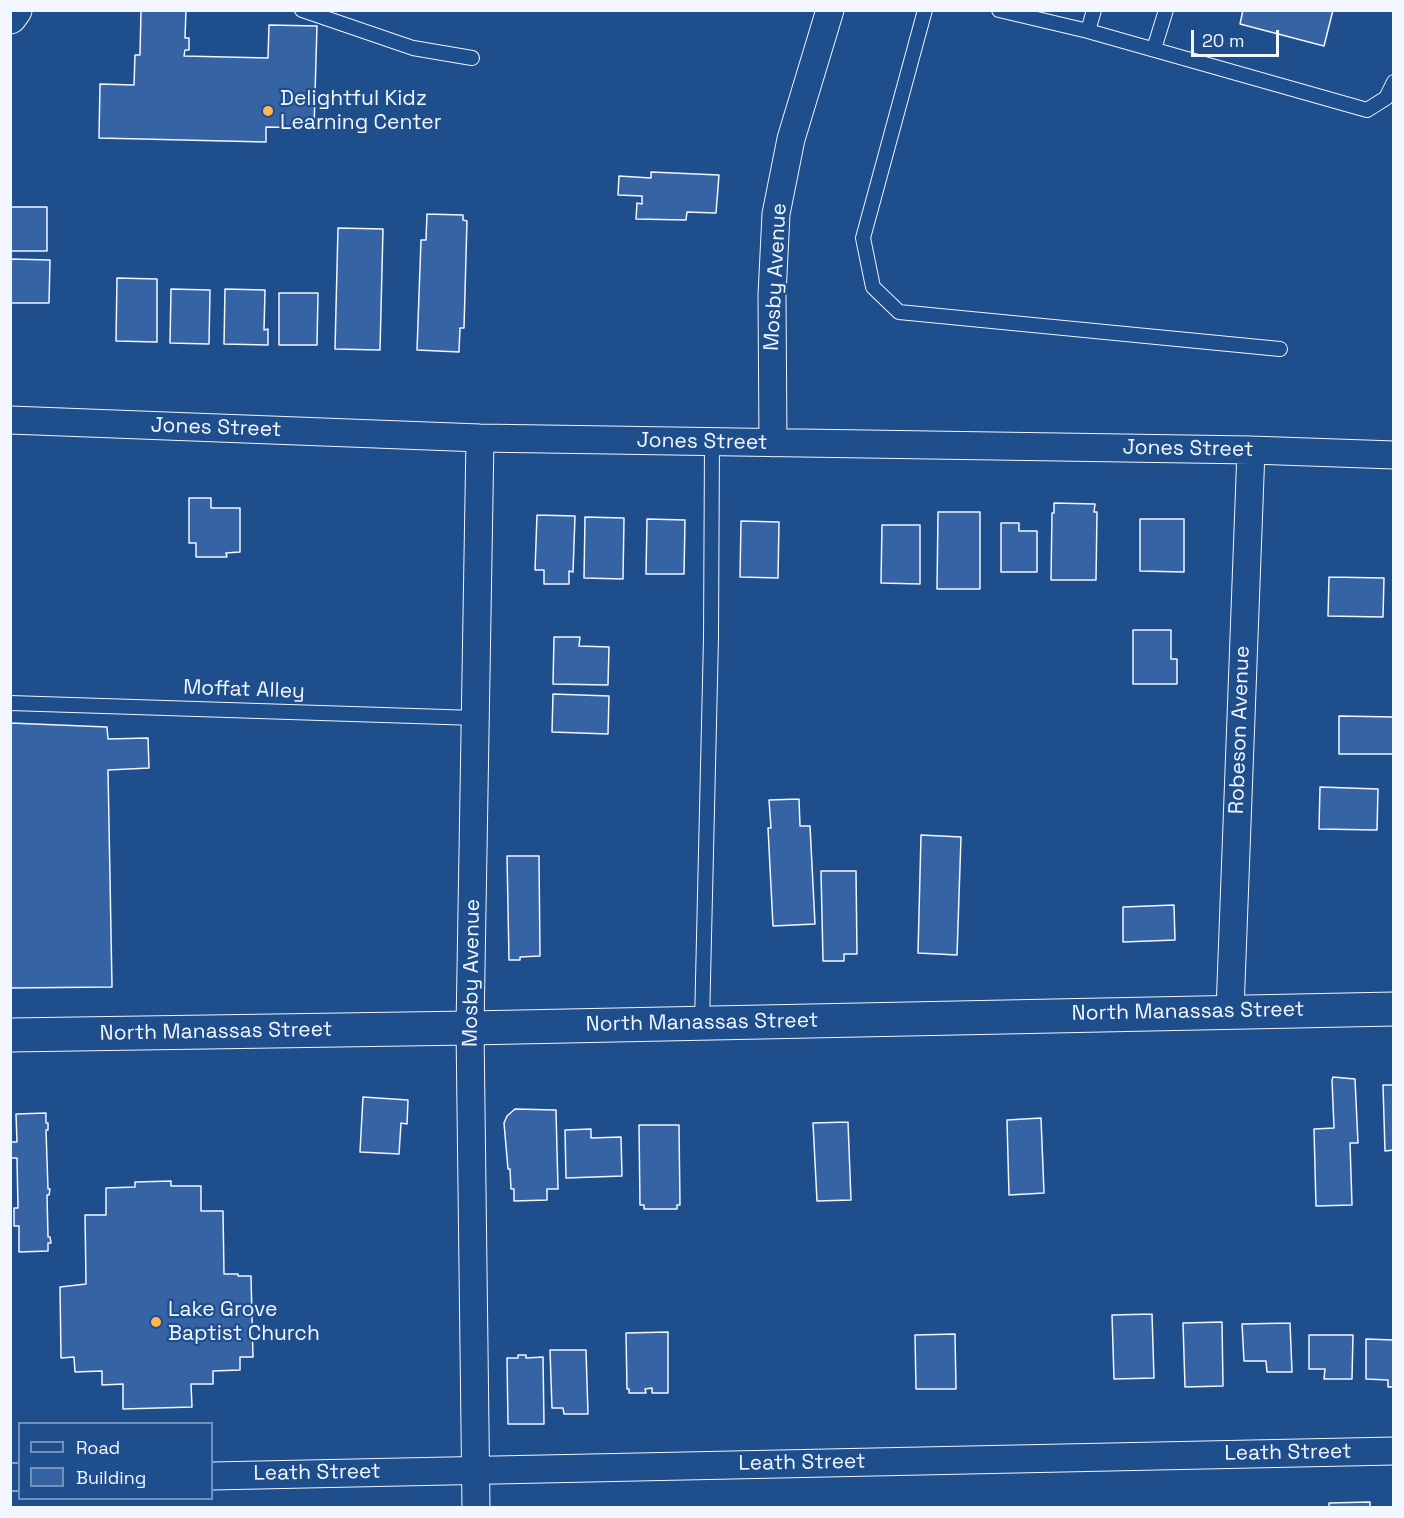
<!DOCTYPE html>
<html>
<head>
<meta charset="utf-8">
<style>
	body { margin:0 }
	#map { position:relative; width:1404px; height:1518px; overflow:hidden; background:#1f4e8c; font-family:"Space Grotesk",sans-serif }
	canvas { display:block }
	.frame { position:absolute; inset:0; border:12px solid #f2f6ff; pointer-events:none }
	.legend { position:absolute; left:18px; top:1422px; width:195px; height:78px; box-sizing:border-box; background:#1f4e8c; border:2px solid #7391ba; margin:0; padding:8px 10px; list-style:none; font-size:18px; color:#f2f6ff }
	.legend li { display:flex; align-items:center; gap:12px; height:30px }
	.legend b { width:30px; border:2px solid #7391ba }
	.scale { position:absolute; left:1191px; top:30px; width:88px; height:27px; box-sizing:border-box; border:3px solid #f2f6ff; border-top:0; padding-left:8px; font-size:18px; line-height:21px; white-space:nowrap; color:#f2f6ff; -webkit-text-stroke:4px #1f4e8c; paint-order:stroke }
</style>
</head>
<body>
<div id="map">
<canvas width="1404" height="1518"></canvas>
<div class="frame"></div>
<ul class="legend">
<li><b style="height:8px;background:#1f4e8c"></b>Road</li>
<li><b style="height:16px;background:#3563a3"></b>Building</li>
</ul>
<div class="scale">20 m</div>
</div>
<script>
const ctx = document.querySelector('canvas').getContext('2d');
ctx.lineJoin = 'round';
function fillPath(path, color) { ctx.fillStyle = color; ctx.fill(path, 'evenodd'); }
const toPath = rows => new Path2D(rows.map(r => 'M' + r).join(''));
function stroke(path, color, width, dash) { ctx.strokeStyle = color; ctx.lineWidth = width; ctx.lineCap = dash ? 'butt' : 'round'; ctx.setLineDash(dash || []); ctx.stroke(path); }
function drawText(font, color, halo, rows, align = 'center') {
  ctx.font = font + ' "Space Grotesk",sans-serif'; ctx.lineWidth = 4.5; ctx.setLineDash([]); ctx.textBaseline = 'middle'; ctx.strokeStyle = halo; ctx.fillStyle = color; for (const [text, x, y, turn = 0] of rows) {
    ctx.save(); ctx.translate(x, y); ctx.rotate((+turn || 0) * Math.PI / 180); ctx.textAlign = isNaN(turn) ? turn : align; if (halo) ctx.strokeText(text, 0, 0); ctx.fillText(text, 0, 0); ctx.restore();
  }
}
const building = toPath([
	[141,10,186,10,185,38,189,38,189,50,185,50,184,56,268,58,269,25,317,26,314,128,266,127,266,142,99,138,100,84,134,85,135,55,140,55,141,10],
	[1243,10,1333,10,1324,46,1240,24,1243,10],
	[651,172,719,175,716,213,687,212,686,220,636,219,637,203,642,204,642,196,618,195,619,176,651,178,651,172],
	[10,207,47,207,47,251,10,251,10,207],
	[427,214,463,215,463,220,467,221,464,328,460,328,459,352,417,350,421,240,426,240,427,214],
	[338,228,383,229,380,350,335,349,338,228],
	[10,259,50,260,49,303,10,303,10,259],
	[117,278,157,279,157,342,116,341,117,278],
	[171,289,210,290,209,344,170,343,171,289],
	[225,289,265,290,264,330,268,329,268,345,224,344,225,289],
	[279,293,318,293,317,345,279,345,279,293],
	[189,498,211,498,211,508,240,508,240,552,226,553,227,557,196,557,196,543,189,543,189,498],
	[1054,503,1095,504,1094,512,1097,512,1096,580,1051,580,1052,513,1054,513,1054,503],
	[938,512,980,512,980,589,937,589,938,512],
	[537,515,575,516,573,572,569,571,569,584,544,584,544,570,535,570,537,515],
	[585,517,624,518,623,579,584,578,585,517],
	[647,519,685,520,684,574,646,574,647,519],
	[1140,519,1184,519,1184,572,1140,571,1140,519],
	[741,521,779,522,778,578,740,577,741,521],
	[1001,523,1019,523,1019,531,1037,531,1037,572,1001,572,1001,523],
	[882,525,920,525,920,584,881,583,882,525],
	[1329,577,1384,578,1383,617,1328,616,1329,577],
	[1133,630,1171,630,1171,659,1177,659,1177,684,1133,684,1133,630],
	[554,637,580,637,579,646,609,647,608,685,553,684,554,637],
	[553,694,609,696,608,734,552,732,553,694],
	[1339,716,1394,717,1394,754,1339,754,1339,716],
	[10,723,107,727,108,739,148,738,149,768,108,770,112,987,10,988,10,723],
	[1320,787,1378,789,1377,830,1319,829,1320,787],
	[799,799,800,826,810,826,815,924,773,926,768,828,771,828,769,800,799,799],
	[921,835,961,837,957,955,918,953,921,835],
	[507,856,539,856,540,956,520,957,520,960,509,960,507,856],
	[821,871,856,871,857,954,844,954,844,961,823,961,821,871],
	[1174,905,1175,940,1123,942,1123,907,1174,905],
	[1333,1077,1355,1079,1358,1143,1350,1143,1352,1205,1316,1206,1314,1129,1334,1128,1332,1080,1333,1077],
	[1383,1085,1394,1085,1394,1150,1385,1151,1383,1085],
	[363,1097,408,1100,407,1124,401,1123,399,1154,360,1152,363,1097],
	[515,1109,556,1110,558,1189,547,1189,547,1200,514,1201,514,1189,511,1189,510,1169,508,1169,504,1123,507,1116,515,1109],
	[46,1113,46,1123,48,1123,48,1130,46,1130,48,1189,50,1189,49,1195,47,1195,48,1237,50,1237,51,1243,48,1243,48,1251,19,1252,19,1226,14,1226,14,1208,18,1208,17,1158,11,1158,11,1142,17,1142,16,1114,46,1113],
	[1041,1118,1044,1193,1009,1195,1007,1120,1041,1118],
	[848,1122,851,1200,817,1201,813,1123,848,1122],
	[639,1125,679,1125,680,1205,677,1205,677,1209,644,1209,644,1205,640,1205,639,1125],
	[591,1129,591,1138,621,1137,622,1176,566,1178,565,1130,591,1129],
	[171,1181,171,1186,201,1186,201,1211,223,1211,224,1274,238,1274,238,1276,251,1276,253,1357,240,1357,240,1370,213,1371,213,1384,191,1384,192,1407,123,1409,123,1384,102,1385,102,1371,75,1372,74,1357,61,1358,60,1287,86,1284,85,1215,106,1215,106,1188,135,1187,135,1182,171,1181],
	[1152,1314,1154,1378,1114,1379,1112,1315,1152,1314],
	[1222,1322,1223,1386,1185,1387,1183,1323,1222,1322],
	[1290,1323,1292,1372,1267,1372,1266,1361,1244,1361,1242,1324,1290,1323],
	[668,1332,668,1393,652,1393,652,1388,645,1389,646,1393,629,1393,629,1389,627,1389,626,1333,668,1332],
	[955,1334,956,1389,916,1389,915,1335,955,1334],
	[1309,1335,1353,1335,1352,1379,1324,1379,1325,1369,1309,1369,1309,1335],
	[1366,1339,1394,1340,1394,1387,1388,1387,1388,1380,1366,1379,1366,1339],
	[550,1350,586,1350,588,1414,564,1414,563,1408,552,1408,550,1350],
	[518,1355,526,1355,526,1358,543,1357,544,1424,508,1424,507,1358,518,1358,518,1355],
	[1370,1502,1370,1508,1329,1508,1329,1503,1370,1502]
]);
fillPath(building, '#3563a3');
stroke(building, '#f2f6ff', 1.5);
const service = toPath([
	[302,10,413,48,472,58],
	[925,10,863,238,873,287,899,312,1280,349],
	[999,10,1088,31,1094,10],
	[1088,31,1367,110,1386,98,1394,82],
	[1154,49,1166,10],
	[10,703,476,718],
	[702,1023,711,638,712,441]
]);
const minor = toPath([
	[10,420,480,438,1251,450,1394,455],
	[773,443,772,295,776,214,791,139,830,10],
	[1230,1011,1251,450],
	[212,1476,1394,1451],
	[10,1477,20,1477],
	[476,1508,470,1028,480,438]
]);
const tertiary = toPath([
	[10,17,15,10],
	[10,1035,470,1028,1394,1009]
]);
stroke(service, '#f2f6ff', 16);
stroke(minor, '#f2f6ff', 29);
stroke(tertiary, '#f2f6ff', 35);
stroke(service, '#1f4e8c', 14);
stroke(minor, '#1f4e8c', 27);
stroke(tertiary, '#1f4e8c', 33);
for (const [x, y, r, color] of [
	[268,111,6,"#ffb74d"],
	[156,1322,6,"#ffb74d"]
]) { const dot = new Path2D(); dot.arc(x, y, r, 0, 2 * Math.PI); ctx.fillStyle = color; ctx.fill(dot); stroke(dot, '#1f4e8c', 2); }
drawText('21px', '#f2f6ff', '#1f4e8c', [
	["Delightful Kidz",280,99],
	["Learning Center",280,123],
	["Lake Grove",168,1310],
	["Baptist Church",168,1334]
], 'left');
drawText('21px', '#f2f6ff', '#1f4e8c', [
	["Mosby Avenue",776,277,-87],
	["Jones Street",216,428,2],
	["Jones Street",702,442,1],
	["Jones Street",1188,449,1],
	["Moffat Alley",244,690,2],
	["Robeson Avenue",1240,730,-88],
	["Mosby Avenue",472,973,-89],
	["North Manassas Street",1188,1012,-1],
	["North Manassas Street",702,1023,-1],
	["North Manassas Street",216,1032,-1],
	["Leath Street",1288,1453,-1],
	["Leath Street",802,1463,-1],
	["Leath Street",317,1473,-1]
]);
</script>
</body>
</html>
